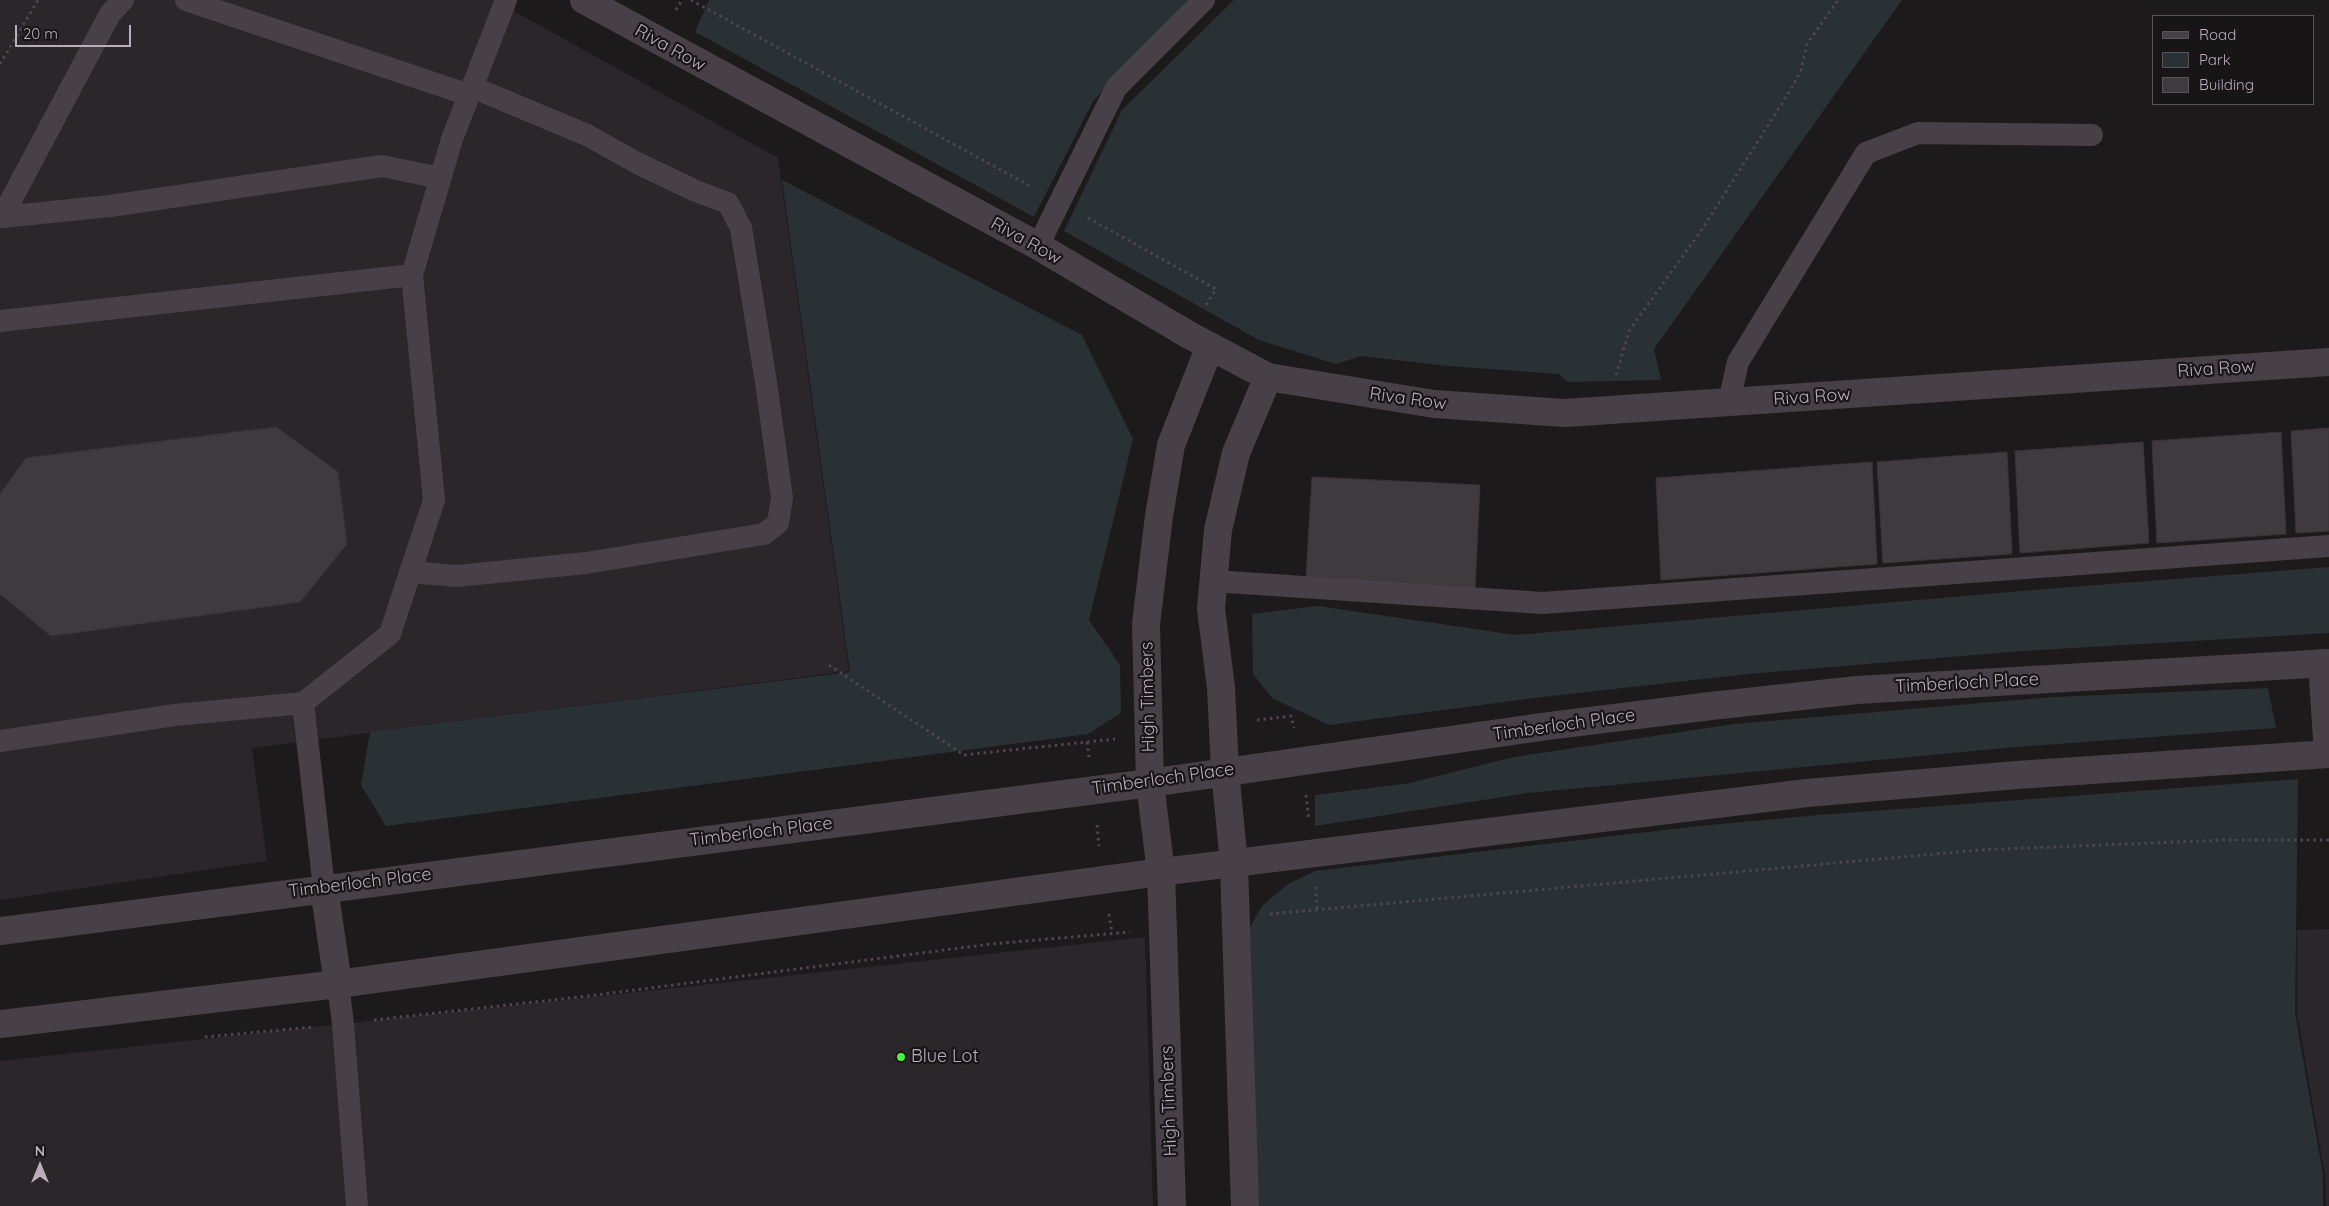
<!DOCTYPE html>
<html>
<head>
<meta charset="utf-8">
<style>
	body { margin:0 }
	#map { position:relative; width:2329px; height:1206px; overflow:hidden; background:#1d1a1c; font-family:Quicksand,sans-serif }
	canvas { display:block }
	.legend { position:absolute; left:2152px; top:15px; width:162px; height:90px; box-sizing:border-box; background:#181517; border:1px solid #595259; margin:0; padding:6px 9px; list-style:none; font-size:15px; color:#bbadbc }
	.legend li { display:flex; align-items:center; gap:10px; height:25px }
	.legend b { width:25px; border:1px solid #595259 }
	.north { position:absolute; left:15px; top:1141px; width:50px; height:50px; -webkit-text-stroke:4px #181517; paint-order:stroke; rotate:0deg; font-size:14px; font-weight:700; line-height:20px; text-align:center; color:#bbadbc }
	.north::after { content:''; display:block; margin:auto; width:18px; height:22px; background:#bbadbc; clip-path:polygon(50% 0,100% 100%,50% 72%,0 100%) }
	.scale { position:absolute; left:15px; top:25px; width:116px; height:22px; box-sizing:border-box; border:2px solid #bbadbc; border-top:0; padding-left:6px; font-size:15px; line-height:18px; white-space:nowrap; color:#bbadbc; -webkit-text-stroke:4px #181517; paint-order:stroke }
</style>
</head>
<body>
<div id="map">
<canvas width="2329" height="1206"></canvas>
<ul class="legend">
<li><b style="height:6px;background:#474046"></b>Road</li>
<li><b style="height:14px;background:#2a3135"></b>Park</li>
<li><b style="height:14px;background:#3f3a3e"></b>Building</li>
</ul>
<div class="north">N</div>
<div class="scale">20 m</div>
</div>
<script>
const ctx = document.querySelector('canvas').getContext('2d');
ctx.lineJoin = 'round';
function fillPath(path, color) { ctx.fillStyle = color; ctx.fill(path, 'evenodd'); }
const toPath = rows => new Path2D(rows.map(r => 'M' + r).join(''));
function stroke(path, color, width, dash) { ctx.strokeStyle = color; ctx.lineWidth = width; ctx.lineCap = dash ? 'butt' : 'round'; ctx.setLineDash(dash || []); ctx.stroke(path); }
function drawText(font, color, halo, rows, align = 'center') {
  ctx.font = font + ' Quicksand,sans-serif'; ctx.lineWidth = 4.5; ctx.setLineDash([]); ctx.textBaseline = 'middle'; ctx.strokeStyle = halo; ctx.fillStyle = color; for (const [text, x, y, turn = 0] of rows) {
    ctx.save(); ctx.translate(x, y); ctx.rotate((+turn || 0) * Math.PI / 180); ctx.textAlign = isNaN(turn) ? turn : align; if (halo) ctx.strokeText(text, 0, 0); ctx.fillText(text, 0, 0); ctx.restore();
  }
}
fillPath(toPath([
	[0,0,494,0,778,158,849,671,252,748,267,861,0,900],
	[2329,929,2329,1206,2326,1206,2325,1175,2297,1013,2297,930],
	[1145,937,1153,1206,0,1206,0,1061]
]), '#2a2629');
fillPath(toPath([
	[709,0,1189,0,1093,101,1034,217,695,32],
	[1234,0,1902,0,1654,349,1661,380,1568,382,1559,374,1448,366,1361,356,1336,364,1259,340,1064,231,1122,110],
	[782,180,1082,335,1133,439,1089,620,1120,665,1121,713,1088,734,386,826,361,785,370,732,850,672],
	[2329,567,2329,633,2022,651,1748,674,1542,697,1329,725,1272,698,1253,674,1252,614,1318,606,1516,635,2033,590],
	[2268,688,2276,728,2016,747,1528,793,1315,826,1315,795,1410,783,1514,757,1734,724,2053,697],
	[2298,779,2295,1013,2323,1175,2323,1206,1255,1206,1249,929,1262,906,1288,884,1315,871,1699,826,1819,815]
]), '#2a3135');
const building = toPath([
	[276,427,338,472,347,544,300,602,51,636,0,594,0,494,26,458,276,427],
	[2329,428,2329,531,2296,533,2291,431,2329,428],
	[2281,432,2286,534,2157,543,2152,441,2281,432],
	[2143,442,2149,543,2020,553,2015,451,2143,442],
	[2007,452,2012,554,1883,563,1877,462,2007,452],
	[1872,462,1877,564,1661,580,1656,478,1872,462],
	[1312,477,1480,485,1475,588,1306,579,1312,477]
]);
fillPath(building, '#3f3a3e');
stroke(building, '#393437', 1);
stroke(toPath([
	[691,0,1032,187],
	[676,10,682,0],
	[0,64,38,0],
	[1088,218,1216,289,1206,305],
	[1616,375,1629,331,1703,228,1793,86,1801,70,1807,44,1838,0],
	[829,665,964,755,1115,739],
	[1257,720,1291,716,1294,728],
	[1087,742,1089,757],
	[1306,795,1309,819],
	[1097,825,1099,846],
	[1316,887,1317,909],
	[1109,914,1112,933],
	[1270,914,1979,850,2225,840,2329,840],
	[374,1020,588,996,991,944,1130,932],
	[205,1037,313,1027]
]), '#4e454e', 3, [2.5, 4]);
stroke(toPath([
	[123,0,110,14,2,217,110,206,382,166,440,178],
	[186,0,469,95],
	[1038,246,1116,88,1204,0],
	[0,321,412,275],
	[1729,402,1738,362,1866,153,1918,133,2092,135],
	[410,572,457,576,586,563,764,534,778,523,782,498,766,382,741,228,728,203,698,192,639,164,587,135,472,87],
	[1213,581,1543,603,2329,546],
	[0,741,175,715,303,703],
	[324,888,303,703,390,634,434,500,412,275,452,139,506,0],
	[338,984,343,1024,357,1206]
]), '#474046', 22);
stroke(toPath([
	[584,0,1038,246,1189,335,1268,377,1434,404,1565,413,2329,362],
	[1172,1206,1161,872,1150,783,1146,624,1159,516,1171,445,1210,346],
	[1245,1206,1234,864,1225,770,1221,688,1211,609,1218,530,1236,453,1268,377]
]), '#474046', 28);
stroke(toPath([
	[2322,663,2328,754],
	[324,888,338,984],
	[0,931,1150,783,1548,726,1711,706,1857,690,2329,663],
	[0,1024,338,984,1161,872,1807,793,2017,775,2329,754]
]), '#474046', 28);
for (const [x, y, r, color] of [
	[901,1057,5,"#49f23d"]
]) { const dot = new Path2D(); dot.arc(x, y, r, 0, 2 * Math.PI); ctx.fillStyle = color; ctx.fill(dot); stroke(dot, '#181517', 2); }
drawText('18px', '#bbadbc', '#181517', [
	["Riva Row",670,48,29],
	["Riva Row",1026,241,29],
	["Riva Row",2216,369,-4],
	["Riva Row",1812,397,-4],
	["Riva Row",1408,399,8],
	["Timberloch Place",1967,683,-3],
	["High Timbers",1148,697,-91],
	["Timberloch Place",1564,725,-8],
	["Timberloch Place",1163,779,-8],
	["Timberloch Place",761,832,-7],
	["Timberloch Place",360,883,-7],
	["High Timbers",1169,1101,-92]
]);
drawText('18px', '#bbadbc', '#181517', [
	["Blue Lot",911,1057]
], 'left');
</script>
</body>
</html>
